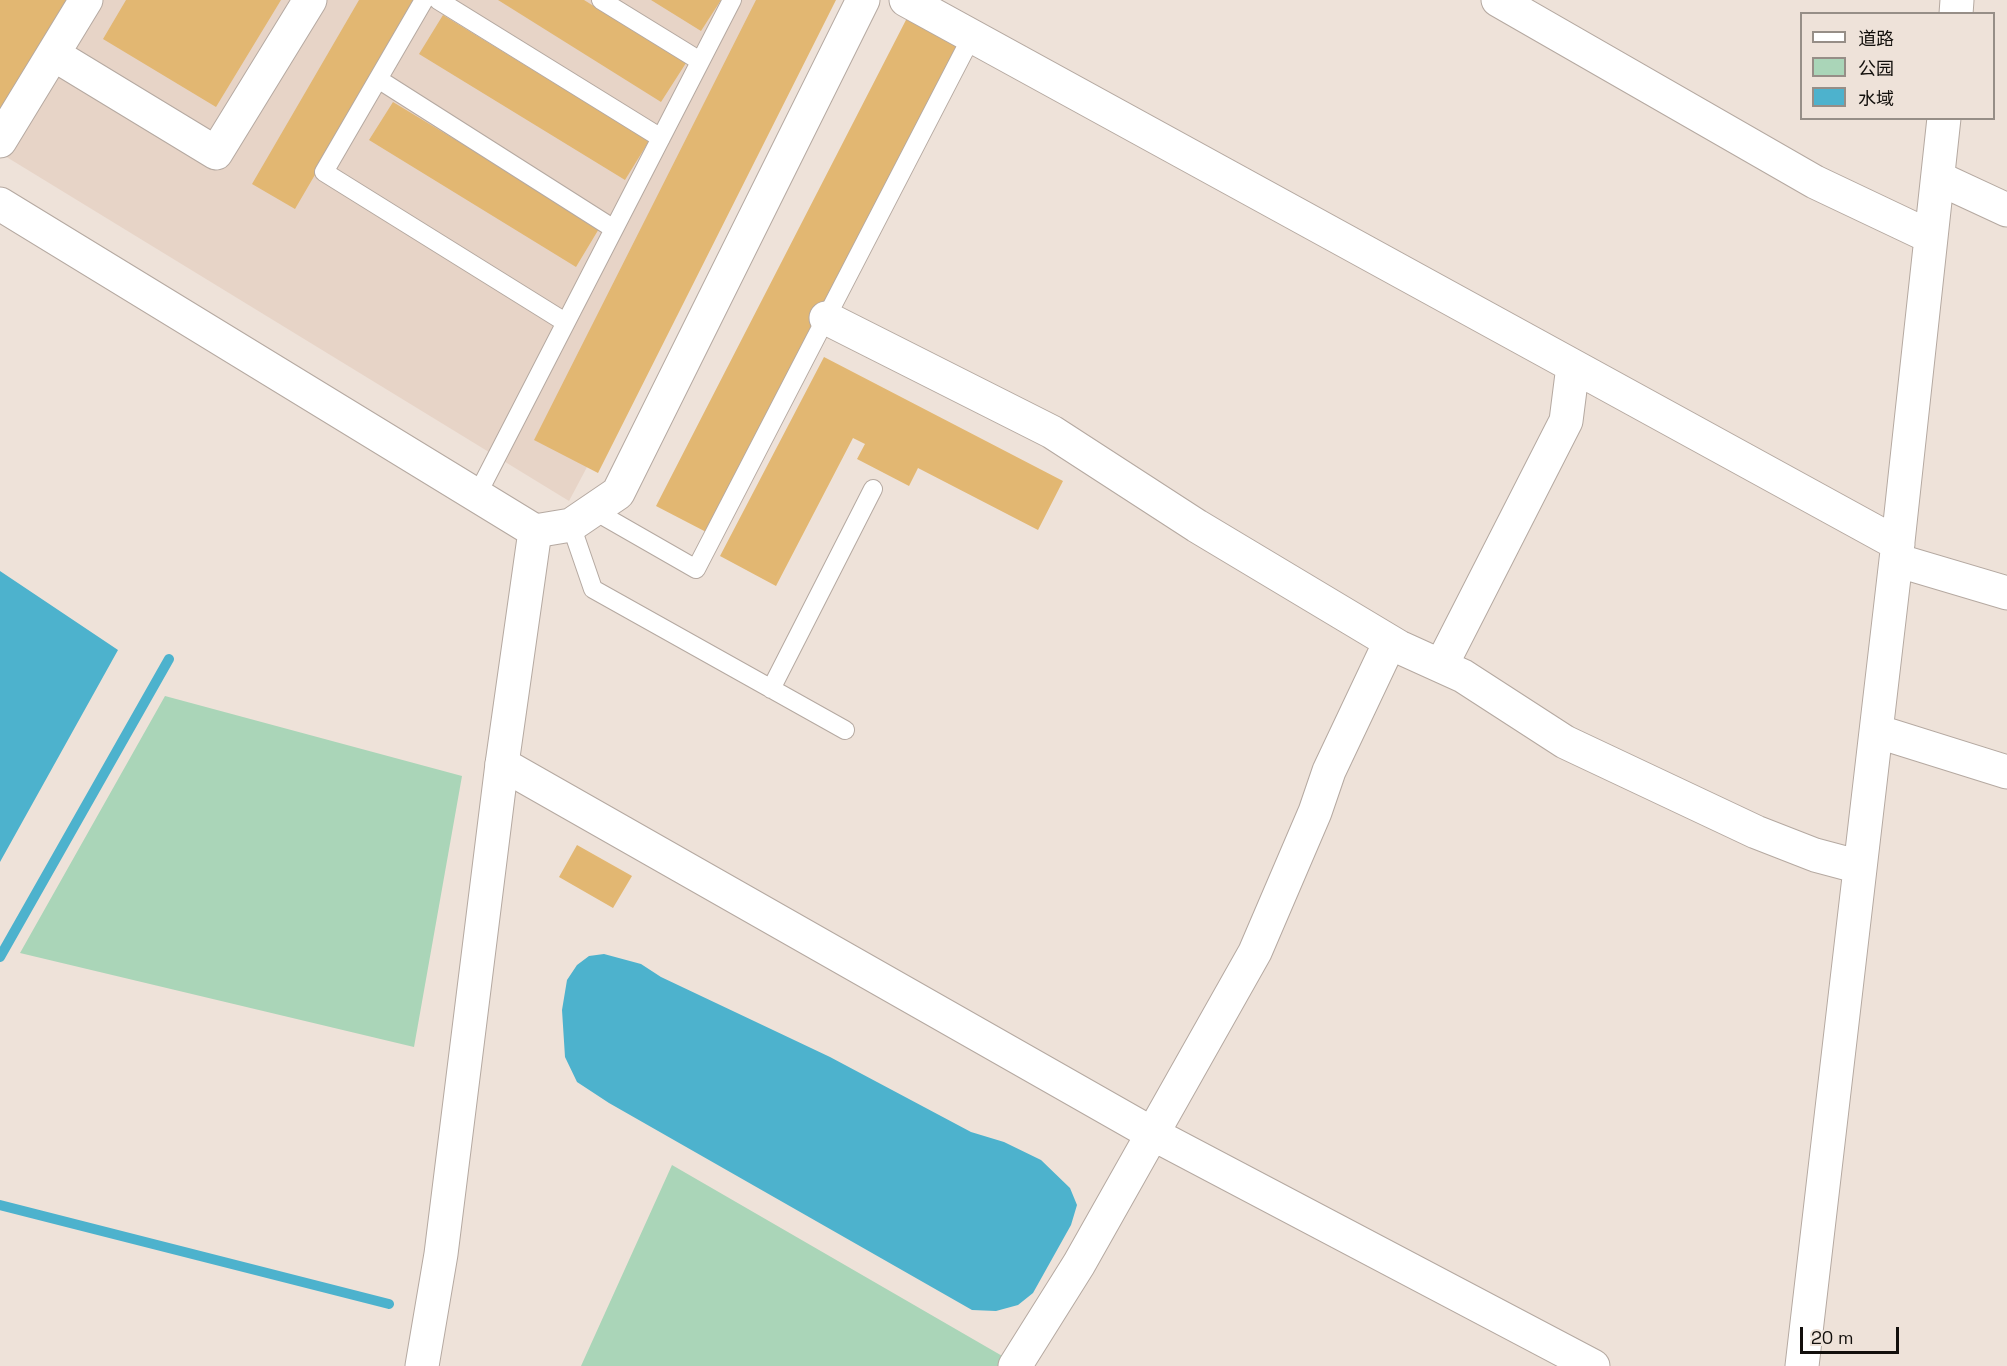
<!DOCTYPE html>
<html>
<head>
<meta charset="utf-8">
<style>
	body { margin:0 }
	#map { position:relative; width:2007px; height:1366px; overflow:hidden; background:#eee2d9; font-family:"Space Grotesk","Noto Sans SC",sans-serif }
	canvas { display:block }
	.legend { position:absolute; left:1800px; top:12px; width:195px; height:108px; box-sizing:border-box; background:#eee2d9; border:2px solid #968e87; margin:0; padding:8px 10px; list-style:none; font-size:18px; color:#120f0c }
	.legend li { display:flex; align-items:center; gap:12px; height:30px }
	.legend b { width:30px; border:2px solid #968e87 }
	.scale { position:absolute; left:1800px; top:1327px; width:99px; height:27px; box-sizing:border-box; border:3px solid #120f0c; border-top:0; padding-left:8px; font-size:18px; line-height:21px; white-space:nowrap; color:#120f0c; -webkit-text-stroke:4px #eee2d9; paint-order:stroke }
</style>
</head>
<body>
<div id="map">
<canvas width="2007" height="1366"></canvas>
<ul class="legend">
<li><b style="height:8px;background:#fff"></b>道路</li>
<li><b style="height:16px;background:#aad5b8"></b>公园</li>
<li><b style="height:16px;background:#4db2cd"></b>水域</li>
</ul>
<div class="scale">20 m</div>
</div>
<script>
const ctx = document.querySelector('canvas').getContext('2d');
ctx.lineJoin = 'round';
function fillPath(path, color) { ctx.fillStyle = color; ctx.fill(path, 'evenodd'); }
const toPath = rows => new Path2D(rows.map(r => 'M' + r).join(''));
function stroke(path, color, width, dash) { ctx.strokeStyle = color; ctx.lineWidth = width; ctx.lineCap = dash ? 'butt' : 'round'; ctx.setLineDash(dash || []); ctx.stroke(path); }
fillPath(toPath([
	[0,0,835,0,569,501,0,153]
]), '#e7d4c7');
fillPath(toPath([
	[165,696,462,776,414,1047,20,953],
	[672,1165,1004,1357,999,1366,581,1366]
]), '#aad5b8');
fillPath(toPath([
	[0,571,118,650,0,862],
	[604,954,641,964,661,977,830,1057,971,1132,1004,1142,1041,1160,1070,1188,1077,1205,1071,1225,1033,1293,1018,1305,996,1311,972,1310,609,1103,577,1082,565,1057,562,1010,567,980,577,965,589,956]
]), '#4db2cd');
stroke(toPath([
	[0,957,169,659],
	[0,1205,389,1304]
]), '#4db2cd', 10);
fillPath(toPath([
	[0,0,76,0,0,125],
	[126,0,281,0,216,107,103,39],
	[359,0,417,0,295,209,252,184],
	[498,0,584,0,686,63,661,102],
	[651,0,721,0,701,31],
	[756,0,836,0,598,473,534,440],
	[443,15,649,141,625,180,419,54],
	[907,18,960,46,710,534,656,506],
	[393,102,600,227,576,267,369,140],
	[824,357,1063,481,1038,530,918,468,909,486,857,459,865,444,853,438,776,586,720,556],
	[577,845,632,876,613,908,559,877]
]), '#e2b772');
const lane = toPath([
	[424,0,324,172,565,322],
	[438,0,661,138],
	[601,0,700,61],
	[378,79,614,229],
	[477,495,732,0],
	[593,510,696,569,972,36],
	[571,525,593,589,845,730],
	[771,689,873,489]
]);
const street = toPath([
	[906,0,1898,544],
	[1498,0,1815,182,1931,237],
	[1956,14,1957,0],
	[53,54,216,153,310,0],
	[0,141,86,0],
	[1938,178,2007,210],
	[826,318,1052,432,1197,526,1399,647,1463,676,1565,742,1756,832,1815,855,1860,867],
	[535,531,571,525,618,493,863,0],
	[1896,560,2007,593],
	[1441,666,1566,421,1573,366],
	[1876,731,2007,772],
	[502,764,1151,1133,1593,1366],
	[1015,1366,1079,1264,1255,952,1315,812,1329,771,1390,642],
	[1802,1366,1896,560,1944,118]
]);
const secondary = toPath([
	[0,204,535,531,502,764,441,1254,422,1366]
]);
stroke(lane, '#b5a9a1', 20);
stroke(street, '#b5a9a1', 35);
stroke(secondary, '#b5a9a1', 35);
stroke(lane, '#fff', 18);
stroke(street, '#fff', 33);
stroke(secondary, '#fff', 33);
</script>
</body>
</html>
